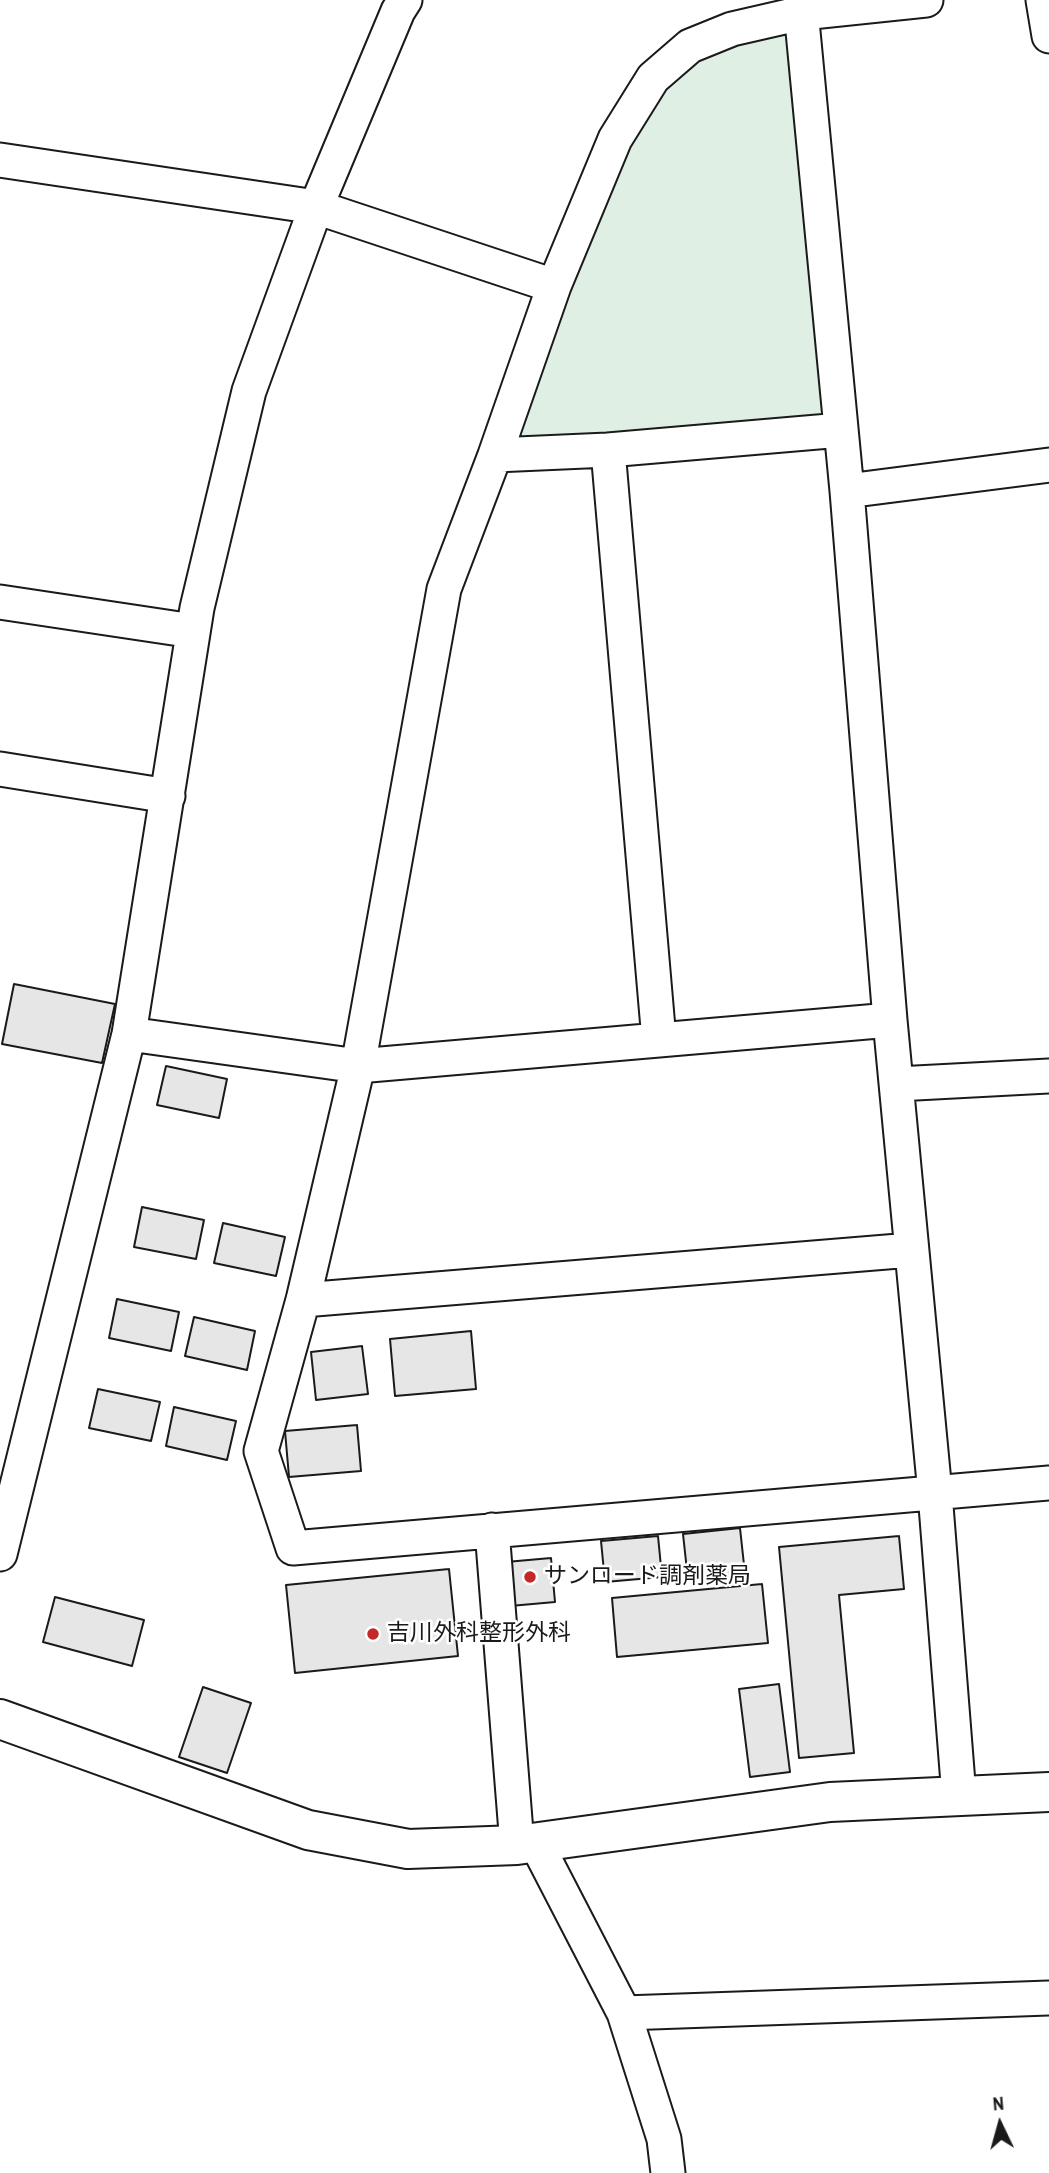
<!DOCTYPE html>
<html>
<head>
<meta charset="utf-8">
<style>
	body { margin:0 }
	#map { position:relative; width:1049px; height:2173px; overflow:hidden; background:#fff; font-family:"Archivo Narrow",sans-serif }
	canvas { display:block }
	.north { position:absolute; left:965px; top:2089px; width:70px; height:70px; -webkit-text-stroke:5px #fff; paint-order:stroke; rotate:355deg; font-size:19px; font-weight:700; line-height:28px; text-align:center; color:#1a1a1a }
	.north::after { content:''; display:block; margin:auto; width:24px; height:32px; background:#1a1a1a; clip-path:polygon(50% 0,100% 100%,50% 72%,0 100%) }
</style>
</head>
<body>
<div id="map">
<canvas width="1049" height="2173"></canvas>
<div class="north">N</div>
</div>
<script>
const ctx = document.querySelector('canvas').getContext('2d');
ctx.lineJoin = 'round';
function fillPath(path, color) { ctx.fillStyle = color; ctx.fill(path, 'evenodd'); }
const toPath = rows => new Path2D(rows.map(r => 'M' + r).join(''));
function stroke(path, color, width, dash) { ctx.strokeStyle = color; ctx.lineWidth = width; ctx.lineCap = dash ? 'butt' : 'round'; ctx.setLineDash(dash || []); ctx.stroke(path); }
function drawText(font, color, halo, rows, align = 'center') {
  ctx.font = font + ' "Archivo Narrow","Noto Sans JP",sans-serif'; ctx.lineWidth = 5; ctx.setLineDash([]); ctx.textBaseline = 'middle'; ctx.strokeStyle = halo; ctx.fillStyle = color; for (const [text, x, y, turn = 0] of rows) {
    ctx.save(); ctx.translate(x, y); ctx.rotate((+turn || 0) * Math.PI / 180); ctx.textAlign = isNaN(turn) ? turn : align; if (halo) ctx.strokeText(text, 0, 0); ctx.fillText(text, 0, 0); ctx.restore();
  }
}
const green = toPath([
	[802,13,841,430,495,455,653,78,802,13]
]);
fillPath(green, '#e0efe3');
stroke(green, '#6a6a6a', 2);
const building = toPath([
	[14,984,115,1004,102,1063,2,1044,14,984],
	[166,1066,227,1079,219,1118,157,1105,166,1066],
	[142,1207,204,1220,196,1259,134,1247,142,1207],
	[223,1223,285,1237,276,1276,214,1263,223,1223],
	[117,1299,179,1312,171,1351,109,1338,117,1299],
	[194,1317,255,1331,247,1370,185,1356,194,1317],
	[471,1331,476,1389,395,1396,390,1339,471,1331],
	[362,1346,368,1394,316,1400,311,1352,362,1346],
	[98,1389,160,1402,151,1441,89,1428,98,1389],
	[174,1407,236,1421,227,1460,166,1446,174,1407],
	[357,1425,361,1471,289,1477,285,1431,357,1425],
	[740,1528,745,1574,688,1580,683,1534,740,1528],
	[658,1536,662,1577,605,1582,601,1541,658,1536],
	[899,1536,904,1589,839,1595,854,1753,799,1758,779,1547,899,1536],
	[551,1558,555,1602,510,1606,506,1562,551,1558],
	[449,1569,458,1656,295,1673,286,1585,449,1569],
	[762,1584,768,1643,617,1657,612,1598,762,1584],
	[55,1597,144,1620,132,1666,43,1642,55,1597],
	[779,1684,790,1772,750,1777,739,1689,779,1684],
	[203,1687,251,1703,227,1773,179,1757,203,1687]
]);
fillPath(building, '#e6e6e6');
stroke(building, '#1a1a1a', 2);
const minor = toPath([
	[800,0,847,491,890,1020,935,1493,959,1796],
	[926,0,802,13,732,29,690,46,653,78,615,139,554,286,495,455,444,589,358,1066,303,1300,261,1451,293,1548,1049,1483],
	[1043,0,1049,36],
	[0,160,316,207,554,286],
	[608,450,659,1040],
	[495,455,608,450,841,430],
	[847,491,1049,465],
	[0,602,193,631],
	[0,769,168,796],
	[129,1034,358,1066,890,1020],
	[897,1084,1049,1076],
	[303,1300,911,1250],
	[492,1530,517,1845],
	[0,1554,129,1034,197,608,249,391,316,207,398,11,405,0],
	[535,1841,624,2013,664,2139,668,2173],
	[624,2013,1049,1998]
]);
const tertiary = toPath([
	[0,1719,308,1830,408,1849,517,1845,830,1802,1049,1792]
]);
stroke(minor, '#1a1a1a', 37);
stroke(tertiary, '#1a1a1a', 42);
stroke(minor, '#fff', 33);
stroke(tertiary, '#fff', 38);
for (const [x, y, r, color] of [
	[530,1577,7,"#c62828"],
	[373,1634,7,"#c62828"]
]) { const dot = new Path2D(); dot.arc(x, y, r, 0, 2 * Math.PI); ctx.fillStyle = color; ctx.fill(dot); stroke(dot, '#fff', 2.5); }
drawText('23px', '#1a1a1a', '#fff', [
	["サンロード調剤薬局",544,1577],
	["吉川外科整形外科",387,1634]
], 'left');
</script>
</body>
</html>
